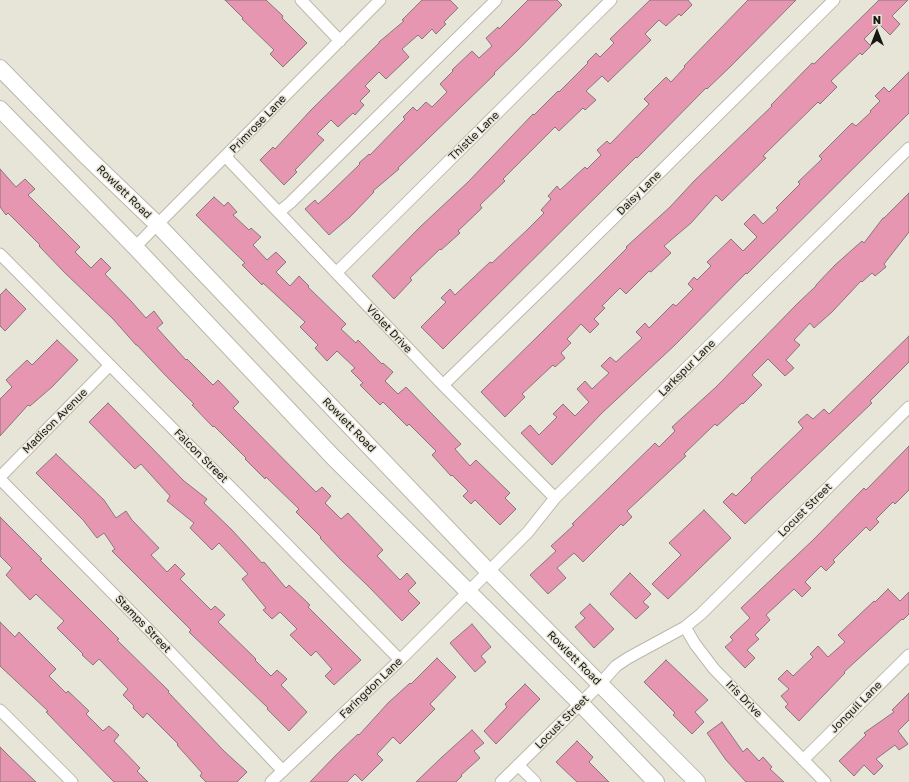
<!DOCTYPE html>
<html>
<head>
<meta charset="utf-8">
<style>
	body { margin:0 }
	#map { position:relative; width:909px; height:782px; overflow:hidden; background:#e7e5d7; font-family:"Golos Text",sans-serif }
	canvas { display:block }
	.north { position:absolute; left:857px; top:12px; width:40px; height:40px; -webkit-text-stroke:3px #e7e5d7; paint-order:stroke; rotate:0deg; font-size:11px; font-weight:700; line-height:16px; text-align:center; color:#181713 }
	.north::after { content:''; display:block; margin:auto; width:14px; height:18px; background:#181713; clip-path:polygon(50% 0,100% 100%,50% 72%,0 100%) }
</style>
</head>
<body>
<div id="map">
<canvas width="909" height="782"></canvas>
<div class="north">N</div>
</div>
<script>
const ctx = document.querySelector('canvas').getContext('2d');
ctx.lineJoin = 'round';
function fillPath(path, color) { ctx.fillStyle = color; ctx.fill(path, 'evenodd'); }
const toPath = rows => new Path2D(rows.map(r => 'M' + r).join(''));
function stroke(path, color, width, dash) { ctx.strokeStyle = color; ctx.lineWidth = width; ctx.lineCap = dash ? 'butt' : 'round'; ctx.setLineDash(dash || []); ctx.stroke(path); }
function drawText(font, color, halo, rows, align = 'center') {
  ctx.font = font + ' "Golos Text",sans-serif'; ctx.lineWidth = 3; ctx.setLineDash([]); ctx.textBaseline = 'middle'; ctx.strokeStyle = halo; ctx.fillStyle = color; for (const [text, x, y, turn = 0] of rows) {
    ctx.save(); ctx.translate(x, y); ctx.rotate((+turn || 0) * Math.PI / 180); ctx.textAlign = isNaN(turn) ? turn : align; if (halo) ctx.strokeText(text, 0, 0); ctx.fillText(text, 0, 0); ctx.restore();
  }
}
const building = toPath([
	[225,0,266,0,283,16,282,18,307,43,283,67,270,54,274,50,242,19,243,18,225,0],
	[422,0,450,0,458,8,444,22,446,24,436,34,432,29,422,39,418,35,402,49,409,57,386,79,379,72,365,86,370,91,360,101,364,105,355,115,353,113,338,127,331,120,317,134,324,140,295,170,297,172,284,185,260,160,273,147,275,149,311,110,379,43,379,42,404,21,402,20,422,0],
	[528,0,557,0,562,5,518,50,494,73,495,74,398,168,399,169,373,191,374,192,350,217,329,235,305,209,315,200,318,204,329,194,360,164,359,163,369,154,370,155,405,119,403,117,413,107,417,111,426,102,432,107,447,92,440,84,453,71,452,70,472,51,479,58,492,46,486,38,498,27,499,29,528,0],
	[650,0,688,0,692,5,681,16,679,14,666,26,659,20,645,34,651,40,608,82,602,76,586,91,596,100,585,110,583,108,559,131,555,127,503,179,505,181,480,205,482,208,458,231,460,233,441,250,440,249,410,278,412,280,394,299,372,276,420,227,468,182,533,114,534,115,558,91,559,92,588,63,587,62,596,53,600,57,614,43,610,39,650,0],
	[748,0,796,0,731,66,707,89,706,88,637,158,636,157,443,349,421,327,446,302,441,298,450,289,455,295,490,262,492,263,527,230,544,213,541,210,551,199,548,196,557,186,560,190,585,167,587,169,601,155,597,150,607,141,610,144,649,104,644,99,666,77,671,82,685,67,684,66,748,0],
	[879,0,908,0,892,16,900,24,890,35,879,24,864,39,871,46,862,55,860,53,831,81,837,87,820,104,818,102,763,156,766,158,722,201,716,195,691,223,664,246,671,253,651,272,649,271,626,294,620,288,602,306,605,308,594,319,599,324,590,333,581,324,567,339,571,343,561,353,565,358,555,367,553,365,522,394,525,397,505,417,481,392,599,276,627,248,626,247,670,207,694,181,772,106,771,105,812,63,814,64,879,0],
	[909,72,909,113,747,274,746,273,675,345,602,413,552,465,521,433,530,425,539,435,557,417,553,414,563,404,575,416,589,402,577,389,585,381,592,389,609,373,601,366,610,357,616,362,642,338,636,332,645,323,649,328,673,304,676,306,693,289,688,284,694,277,697,280,711,266,707,262,731,239,743,251,757,237,744,224,754,214,763,224,778,210,776,208,800,184,798,182,822,159,819,156,852,123,856,126,871,112,870,111,880,101,875,96,884,87,889,92,909,72],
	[0,169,16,187,25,179,35,189,28,195,80,247,75,252,91,268,101,258,111,268,105,274,131,301,146,318,154,311,163,323,157,328,186,360,187,359,213,385,218,380,239,402,233,408,316,492,322,487,331,496,325,503,341,519,348,513,383,550,377,556,400,580,407,573,416,583,408,591,420,603,402,621,368,586,341,560,320,538,321,537,296,512,299,509,266,477,265,479,245,459,246,458,214,426,213,427,192,405,194,404,167,377,137,345,136,345,113,319,65,273,39,246,40,245,8,213,6,215,0,207,0,169],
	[909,193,909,232,884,264,886,267,875,276,872,273,862,282,861,281,832,312,814,328,810,323,794,340,800,345,786,360,794,368,785,376,768,359,752,375,762,385,743,404,742,403,717,426,715,424,684,454,686,456,627,511,632,517,623,526,621,524,583,562,574,553,557,568,566,578,548,594,530,575,556,551,551,546,574,525,572,524,655,443,659,447,675,431,672,427,716,387,797,304,816,286,816,285,835,265,862,241,864,243,883,218,884,218,909,193],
	[214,197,224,206,228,202,237,212,233,215,249,230,251,228,261,237,253,245,267,260,276,252,286,262,276,272,290,286,299,276,309,286,308,287,346,324,341,329,356,343,358,340,382,364,383,363,393,372,385,381,398,394,406,387,461,444,455,449,470,466,476,460,510,493,505,498,516,509,500,525,475,500,471,504,463,496,468,491,452,475,451,476,432,455,436,451,409,424,407,426,383,402,380,405,360,385,363,383,351,371,355,368,337,351,327,361,315,348,318,345,300,327,305,322,263,283,262,285,242,265,245,263,196,215,214,197],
	[6,289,26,309,5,331,0,326,0,295,6,289],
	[909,336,909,362,870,401,872,403,851,423,745,524,723,502,732,493,736,496,752,480,751,478,803,428,798,422,807,414,813,419,824,409,829,414,909,336],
	[57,340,78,360,52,387,30,406,28,405,0,436,0,399,12,387,6,380,27,360,32,365,57,340],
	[108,403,184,481,207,499,204,503,232,530,262,563,264,562,286,588,289,585,310,605,308,607,361,660,334,685,325,676,332,669,316,651,311,656,290,635,297,629,280,612,272,619,263,610,266,608,242,579,248,574,219,543,212,550,190,528,194,523,167,501,170,496,141,464,135,469,89,422,108,403],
	[909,446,909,490,895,504,893,502,876,519,879,522,870,531,866,527,833,560,835,562,826,571,821,566,805,582,811,588,802,597,794,589,766,615,770,620,755,635,759,639,747,650,755,658,745,668,725,647,733,640,730,637,750,618,741,608,813,540,864,488,866,490,909,446],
	[56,454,104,500,116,518,126,511,132,520,159,548,151,555,167,572,175,564,185,574,180,579,211,610,215,606,225,615,218,622,256,659,255,660,271,676,277,670,287,679,281,685,307,712,289,731,267,709,268,708,189,632,191,630,112,551,115,549,104,533,97,538,83,520,36,473,56,454],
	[704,510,731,538,668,599,652,584,681,555,669,543,704,510],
	[0,517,42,559,40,560,119,639,117,640,169,691,168,692,224,751,247,772,237,782,206,782,200,776,202,773,177,745,178,744,147,713,143,718,133,708,134,706,123,695,128,689,99,659,93,665,82,655,83,654,57,628,64,621,36,594,30,600,6,575,12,568,0,556,0,517],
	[630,573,651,594,643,602,649,607,636,619,610,594,630,573],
	[888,589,900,601,909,592,909,614,903,620,902,619,844,672,845,673,799,721,785,707,788,704,781,696,789,689,778,679,787,670,793,676,813,657,810,654,818,646,828,657,845,642,838,635,874,601,875,602,888,589],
	[590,604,614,629,594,648,575,627,585,618,580,613,590,604],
	[0,622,15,637,19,632,56,669,49,676,66,693,68,691,89,711,86,714,103,731,109,726,119,735,114,741,140,768,137,771,148,782,114,782,46,712,48,711,0,666,0,622],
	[472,624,491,647,481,656,486,662,475,672,450,643,472,624],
	[437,658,456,677,430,704,435,709,400,744,393,737,377,754,383,760,362,781,355,774,347,782,310,782,336,755,358,734,359,735,388,703,410,683,411,684,437,658],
	[666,660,708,700,695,712,704,722,692,734,673,715,675,713,644,682,666,660],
	[525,684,540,699,496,744,484,731,507,707,505,704,525,684],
	[909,693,909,720,898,731,908,744,899,750,895,745,876,759,883,766,874,775,864,765,854,776,839,761,866,735,864,733,894,712,892,710,909,693],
	[722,722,743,752,747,748,759,761,763,757,772,767,770,769,784,782,746,782,726,760,707,733,722,722],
	[472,730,484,743,474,751,480,758,461,775,462,776,456,782,416,782,442,757,472,730],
	[577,741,593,757,589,762,609,782,577,782,556,762,577,741],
	[0,747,10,757,36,782,0,782,0,747]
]);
fillPath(building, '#e696b0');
stroke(building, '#86777b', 1);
const street = toPath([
	[301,0,340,41],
	[226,157,443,385,555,498],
	[279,212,290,203,496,0],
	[135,247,380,0],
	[0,254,269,526,400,660],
	[337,272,611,0],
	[443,385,555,276,834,0],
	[0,477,110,365],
	[0,479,154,635,283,771],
	[685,627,695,644,714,669,825,782],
	[0,710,72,782],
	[803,760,909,655],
	[518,765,535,782],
	[271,782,400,660,528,532,555,498,909,148],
	[501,782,565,719,600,684,616,666,628,658,685,627,701,614,909,407]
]);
const secondary = toPath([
	[0,68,84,154,157,224,488,571,697,782],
	[0,109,135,247,332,456,581,704,656,782]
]);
stroke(street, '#bbb8ab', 13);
stroke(secondary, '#bbb8ab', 18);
stroke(street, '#fff', 11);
stroke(secondary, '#fff', 16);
drawText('11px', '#181713', '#e7e5d7', [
	["Primrose Lane",258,124,-46],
	["Thistle Lane",474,136,-44],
	["Rowlett Road",124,192,44],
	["Daisy Lane",639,193,-45],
	["Violet Drive",389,329,47],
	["Larkspur Lane",687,368,-45],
	["Madison Avenue",55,421,-45],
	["Rowlett Road",349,425,46],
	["Falcon Street",201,456,45],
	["Locust Street",805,510,-45],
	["Stamps Street",143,624,46],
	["Rowlett Road",574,658,45],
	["Faringdon Lane",371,688,-44],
	["Iris Drive",744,699,46],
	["Jonquil Lane",856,707,-45],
	["Locust Street",562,722,-45]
]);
</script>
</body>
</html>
